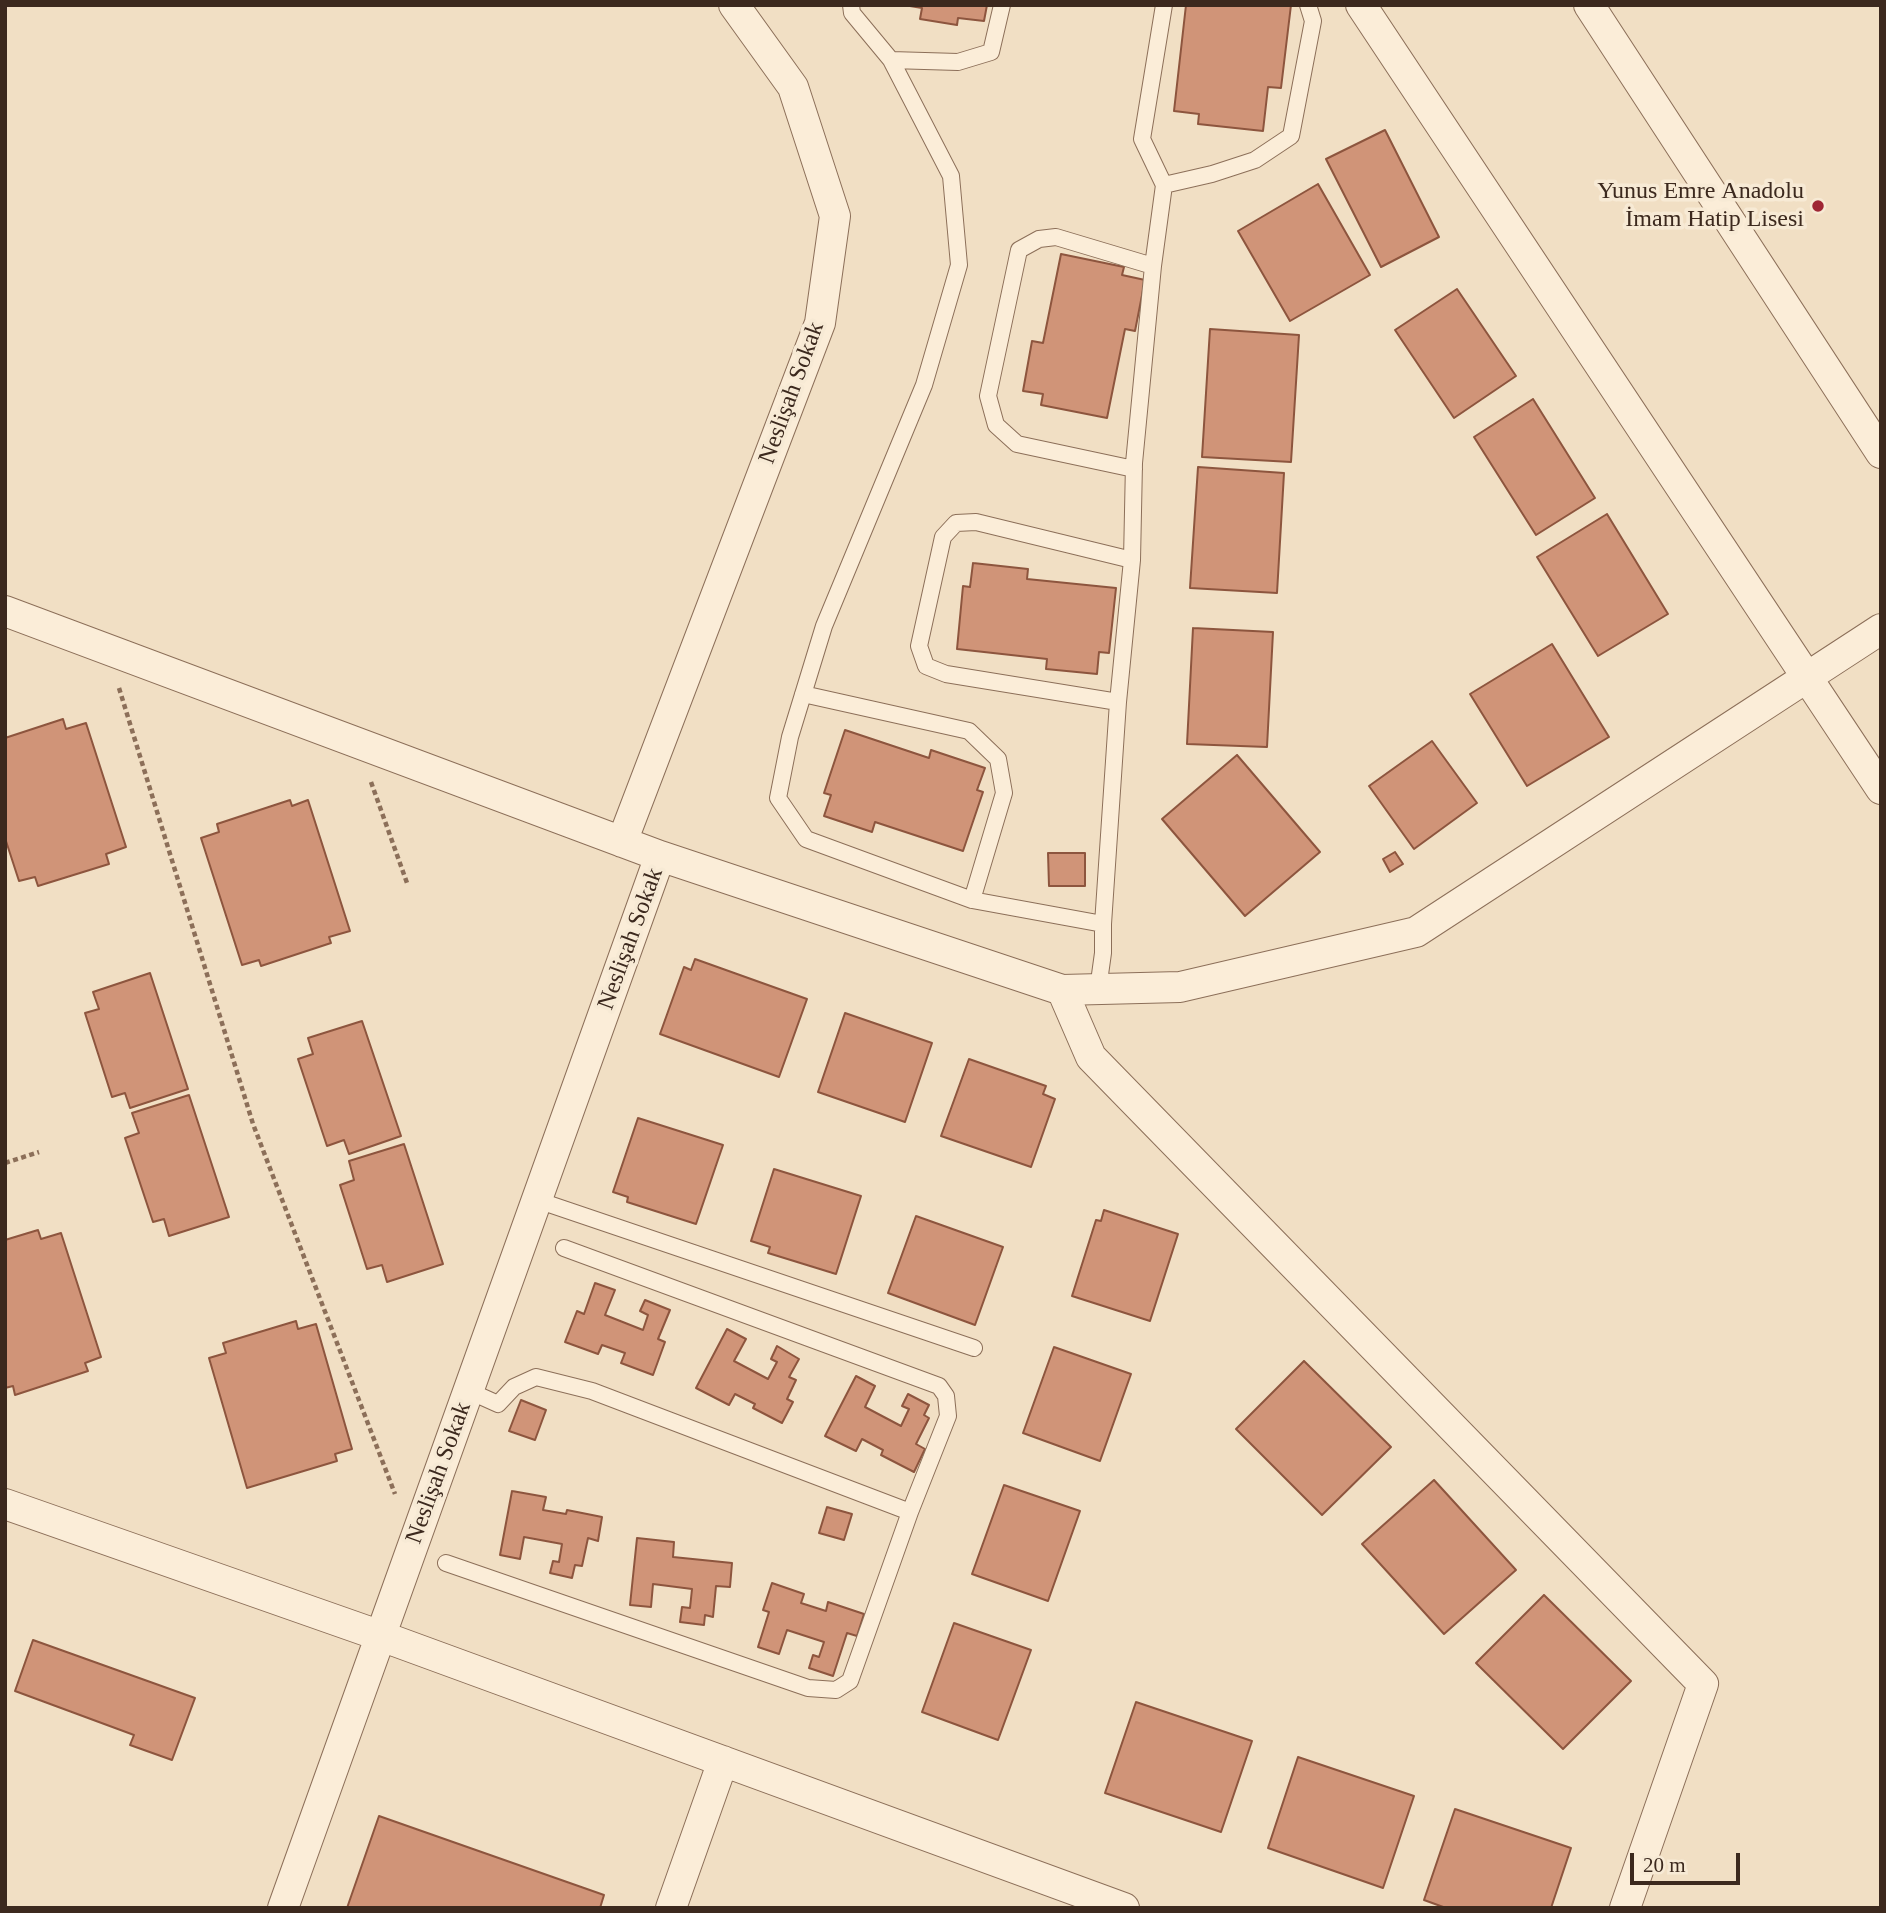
<!DOCTYPE html>
<html>
<head>
<meta charset="utf-8">
<style>
	body { margin:0 }
	#map { position:relative; width:1886px; height:1913px; overflow:hidden; background:#f1dfc4; font-family:Georgia,serif }
	canvas { display:block }
	.frame { position:absolute; inset:0; border:7px solid #3c291e; pointer-events:none }
	.scale { position:absolute; left:1630px; top:1853px; width:110px; height:32px; box-sizing:border-box; border:4px solid #3c291e; border-top:0; padding-left:9px; font-size:21px; line-height:24px; white-space:nowrap; color:#3c291e; -webkit-text-stroke:5px #f7ead5; paint-order:stroke }
</style>
</head>
<body>
<div id="map">
<canvas width="1886" height="1913"></canvas>
<div class="frame"></div>
<div class="scale">20 m</div>
</div>
<script>
const ctx = document.querySelector('canvas').getContext('2d');
ctx.lineJoin = 'round';
function fillPath(path, color) { ctx.fillStyle = color; ctx.fill(path, 'evenodd'); }
const toPath = rows => new Path2D(rows.map(r => 'M' + r).join(''));
function stroke(path, color, width, dash) { ctx.strokeStyle = color; ctx.lineWidth = width; ctx.lineCap = dash ? 'butt' : 'round'; ctx.setLineDash(dash || []); ctx.stroke(path); }
function drawText(font, color, halo, rows, align = 'center') {
  ctx.font = font + ' Georgia,serif'; ctx.lineWidth = 7; ctx.setLineDash([]); ctx.textBaseline = 'middle'; ctx.strokeStyle = halo; ctx.fillStyle = color; for (const [text, x, y, turn = 0] of rows) {
    ctx.save(); ctx.translate(x, y); ctx.rotate((+turn || 0) * Math.PI / 180); ctx.textAlign = isNaN(turn) ? turn : align; if (halo) ctx.strokeText(text, 0, 0); ctx.fillText(text, 0, 0); ctx.restore();
  }
}
const building = toPath([
	[904,5,987,5,984,21,958,18,957,25,920,19,922,8,904,5],
	[1186,5,1291,5,1281,88,1268,87,1263,131,1198,124,1199,114,1174,111,1186,5],
	[1385,130,1439,237,1381,267,1326,159,1385,130],
	[1318,184,1370,275,1290,321,1238,231,1318,184],
	[1061,254,1124,267,1122,275,1145,280,1135,331,1125,329,1107,418,1041,405,1043,394,1023,391,1032,341,1043,343,1061,254],
	[1457,289,1516,376,1454,418,1395,330,1457,289],
	[1210,329,1299,335,1291,462,1202,457,1210,329],
	[1533,399,1595,498,1536,535,1474,437,1533,399],
	[1198,467,1284,473,1277,593,1190,588,1198,467],
	[1607,514,1668,614,1598,656,1537,557,1607,514],
	[973,563,1028,569,1027,579,1116,588,1109,653,1099,652,1097,674,1046,669,1047,659,957,649,963,586,970,587,973,563],
	[1193,628,1273,632,1267,747,1187,744,1193,628],
	[1552,644,1609,737,1527,786,1470,694,1552,644],
	[63,719,66,729,86,723,126,847,106,854,109,864,38,886,35,877,19,881,5,838,5,738,63,719],
	[845,730,929,758,931,750,985,768,977,790,983,792,963,851,875,822,872,832,824,816,831,795,824,793,845,730],
	[1432,741,1477,803,1414,849,1369,786,1432,741],
	[1237,755,1320,852,1245,916,1162,819,1237,755],
	[290,800,292,806,308,800,350,931,329,937,331,943,261,966,259,960,242,965,201,838,219,832,217,824,290,800],
	[1395,852,1403,864,1390,872,1383,859,1395,852],
	[1048,853,1085,853,1085,886,1049,886,1048,853],
	[695,959,807,999,779,1077,660,1034,684,967,691,970,695,959],
	[150,973,188,1089,130,1108,125,1093,112,1097,85,1013,99,1009,93,992,150,973],
	[845,1013,932,1043,905,1122,818,1092,845,1013],
	[362,1021,401,1136,349,1154,344,1140,327,1146,298,1059,313,1054,308,1038,362,1021],
	[969,1059,1046,1086,1043,1094,1055,1099,1031,1167,941,1136,969,1059],
	[189,1095,229,1217,169,1236,164,1219,153,1222,125,1138,139,1133,132,1113,189,1095],
	[638,1118,723,1145,696,1224,627,1202,628,1197,613,1192,638,1118],
	[404,1144,443,1264,387,1282,382,1265,367,1269,340,1185,354,1180,349,1161,404,1144],
	[774,1169,861,1196,836,1274,768,1253,770,1247,751,1241,774,1169],
	[1104,1210,1178,1234,1150,1321,1072,1296,1096,1220,1101,1221,1104,1210],
	[916,1216,1003,1247,975,1325,888,1293,916,1216],
	[38,1230,41,1239,61,1233,101,1357,85,1363,88,1371,15,1395,13,1386,5,1388,5,1240,38,1230],
	[595,1283,615,1290,605,1315,643,1330,648,1315,640,1311,645,1300,670,1310,658,1339,665,1342,653,1375,621,1363,625,1353,602,1345,598,1354,565,1342,577,1311,584,1314,595,1283],
	[296,1321,298,1329,316,1324,352,1449,335,1454,337,1461,247,1488,209,1358,226,1353,223,1343,296,1321],
	[727,1329,746,1339,734,1361,768,1379,777,1362,771,1359,777,1346,799,1359,789,1377,796,1380,787,1399,793,1402,782,1423,753,1408,755,1404,735,1394,729,1405,696,1388,727,1329],
	[1054,1347,1131,1374,1100,1461,1023,1433,1054,1347],
	[1304,1361,1391,1447,1322,1515,1236,1429,1304,1361],
	[856,1376,875,1386,865,1407,901,1426,909,1409,902,1406,908,1394,929,1405,924,1415,929,1418,916,1444,925,1449,914,1472,881,1455,883,1450,862,1439,856,1451,825,1436,856,1376],
	[521,1400,546,1410,535,1440,509,1431,521,1400],
	[1434,1480,1516,1570,1444,1634,1362,1544,1434,1480],
	[1004,1485,1080,1511,1048,1601,972,1574,1004,1485],
	[512,1491,546,1497,543,1510,566,1514,567,1510,602,1517,598,1541,588,1538,582,1566,575,1565,572,1578,550,1573,553,1561,559,1562,562,1544,524,1537,520,1559,500,1555,512,1491],
	[827,1507,852,1514,844,1540,819,1533,827,1507],
	[637,1538,674,1542,673,1557,732,1563,730,1587,716,1586,713,1617,705,1615,704,1625,680,1622,682,1607,690,1608,692,1589,653,1584,651,1607,630,1605,637,1538],
	[772,1583,804,1594,801,1603,826,1611,828,1602,864,1614,857,1636,847,1633,833,1676,809,1668,813,1655,819,1657,824,1642,787,1630,779,1654,758,1647,769,1612,763,1610,772,1583],
	[1544,1595,1631,1681,1563,1749,1476,1663,1544,1595],
	[954,1623,1031,1650,998,1740,922,1712,954,1623],
	[33,1640,195,1698,172,1760,130,1745,134,1735,15,1691,33,1640],
	[1136,1702,1252,1741,1221,1832,1105,1793,1136,1702],
	[1298,1757,1414,1796,1383,1888,1268,1848,1298,1757],
	[1455,1809,1571,1848,1551,1908,1446,1908,1424,1900,1455,1809],
	[379,1816,604,1895,600,1908,347,1908,379,1816]
]);
fillPath(building, '#d09478');
stroke(building, '#8d553e', 2);
const lane = toPath([
	[851,5,852,13,891,60,951,176,959,265,924,385,824,626,790,737,778,798,806,839,972,900,1103,924],
	[891,60,958,62,991,52,1002,5],
	[1164,185,1142,139,1164,5],
	[1134,469,1017,444,996,425,988,396,1019,250,1039,239,1056,237,1153,266],
	[803,694,969,731,998,759,1004,793,972,900],
	[1118,702,946,674,926,666,919,646,943,537,956,523,976,522,1132,560],
	[1098,989,1103,953,1103,924,1118,702,1132,560,1134,463,1153,266,1164,185,1212,174,1255,160,1291,136,1313,21,1308,5],
	[537,1200,974,1348],
	[564,1248,939,1386,946,1396,948,1416,910,1512],
	[446,1563,808,1688,836,1690,850,1681,910,1512,592,1391,536,1377,514,1387,498,1404,469,1391]
]);
const street = toPath([
	[1361,5,1881,789],
	[1589,5,1881,453],
	[5,611,660,856,283,1908],
	[622,842,820,323,835,216,793,87,734,5],
	[660,856,1062,990,1180,987,1416,932,1881,629],
	[1062,990,1091,1057,1703,1684,1625,1908],
	[5,1504,381,1636,1124,1908],
	[671,1908,723,1761]
]);
stroke(lane, '#8c6f59', 18);
stroke(street, '#8c6f59', 32);
stroke(toPath([
	[119,688,253,1124,395,1494],
	[371,782,407,883],
	[5,1163,39,1152]
]), '#8c6f59', 4.5, [5, 3.5]);
stroke(lane, '#fbedd8', 16);
stroke(street, '#fbedd8', 30);
for (const [x, y, r, color] of [
	[1818,206,7,"#9f2634"]
]) { const dot = new Path2D(); dot.arc(x, y, r, 0, 2 * Math.PI); ctx.fillStyle = color; ctx.fill(dot); stroke(dot, '#f7ead5', 2.5); }
drawText('24px', '#3c291e', '#f7ead5', [
	["Yunus Emre Anadolu",1804,192],
	["İmam Hatip Lisesi",1804,220]
], 'right');
drawText('24px', '#3c291e', '#f7ead5', [
	["Neslişah Sokak",792,393,-70],
	["Neslişah Sokak",631,939,-70],
	["Neslişah Sokak",439,1473,-70]
]);
</script>
</body>
</html>
